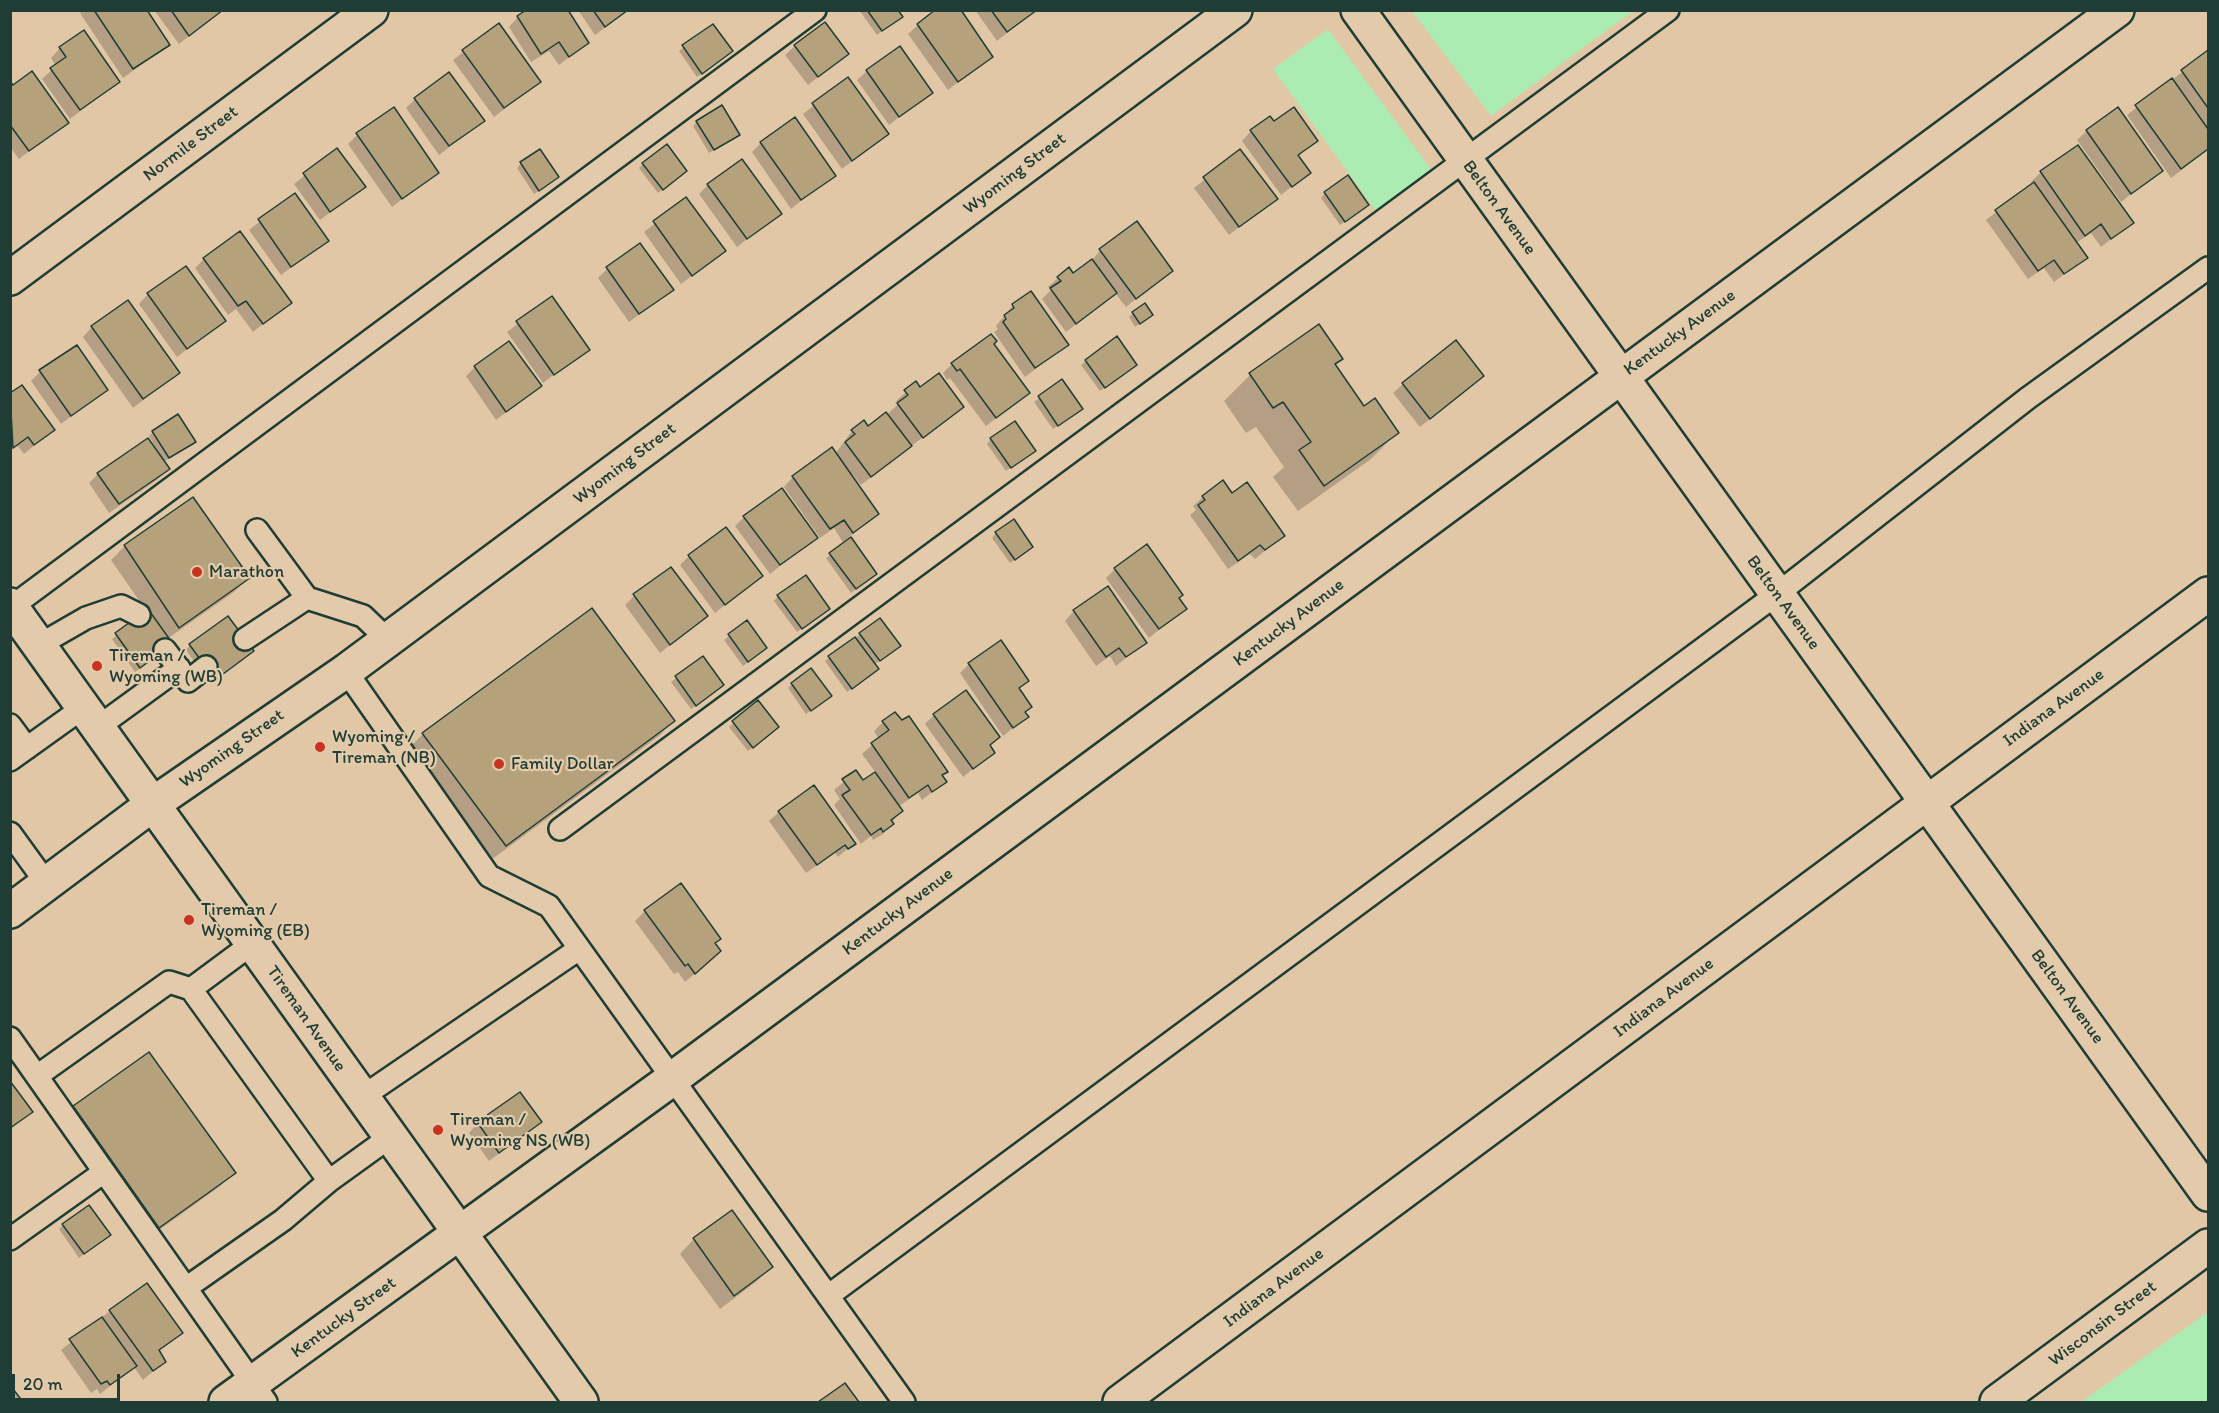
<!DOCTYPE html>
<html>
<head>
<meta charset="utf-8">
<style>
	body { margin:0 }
	#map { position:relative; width:2219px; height:1413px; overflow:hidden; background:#e1c7a5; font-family:Itim,sans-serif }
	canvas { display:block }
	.frame { position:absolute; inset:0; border:12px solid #1f3d34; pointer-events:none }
	.scale { position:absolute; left:12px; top:1374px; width:108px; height:27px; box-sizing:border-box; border:3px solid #1f3d34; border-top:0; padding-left:8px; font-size:18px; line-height:21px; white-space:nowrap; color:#1f3d34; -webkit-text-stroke:4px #e3caab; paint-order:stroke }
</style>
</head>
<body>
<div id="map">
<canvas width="2219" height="1413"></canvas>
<div class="frame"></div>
<div class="scale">20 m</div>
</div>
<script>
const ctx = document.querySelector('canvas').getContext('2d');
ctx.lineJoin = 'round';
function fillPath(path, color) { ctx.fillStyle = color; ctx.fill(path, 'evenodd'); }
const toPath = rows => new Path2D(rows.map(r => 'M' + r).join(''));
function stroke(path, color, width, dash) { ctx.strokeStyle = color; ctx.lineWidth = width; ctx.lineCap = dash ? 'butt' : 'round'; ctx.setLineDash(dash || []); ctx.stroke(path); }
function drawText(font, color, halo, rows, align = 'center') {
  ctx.font = font + ' Itim,sans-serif'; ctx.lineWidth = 4.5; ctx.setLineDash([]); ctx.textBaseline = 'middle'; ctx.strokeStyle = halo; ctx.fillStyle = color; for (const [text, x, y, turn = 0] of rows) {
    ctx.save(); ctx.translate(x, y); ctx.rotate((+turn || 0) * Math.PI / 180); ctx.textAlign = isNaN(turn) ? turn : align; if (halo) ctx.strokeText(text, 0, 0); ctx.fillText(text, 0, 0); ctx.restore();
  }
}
fillPath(toPath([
	[1412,11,1633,11,1491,116],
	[1328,29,1432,171,1376,211,1273,69],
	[2208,1312,2208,1402,2081,1402]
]), '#acebb2');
fillPath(toPath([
	[83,10,145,10,168,45,123,78,80,13],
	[154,10,221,10,179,44],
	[578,10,629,10,595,35],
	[859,10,896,10,896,21,877,35],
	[975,10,1036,10,997,41],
	[518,17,587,43,559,65,549,51,531,62,509,27],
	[499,25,539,82,494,117,453,60],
	[918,25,991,56,948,90,908,34],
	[713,26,727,55,697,77,679,51],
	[795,46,847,54,808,85,785,55],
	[60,48,118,82,70,119,42,79,56,66,51,58],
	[2208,52,2208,150,2171,178,2127,115],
	[867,71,931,92,889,125,857,80],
	[848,79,887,134,842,169,803,114],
	[10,84,67,122,19,159,10,147],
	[415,99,483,121,439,155,406,108],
	[697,122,738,135,709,153,693,126],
	[1274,124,1316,140,1298,157,1309,173,1281,195,1242,141,1251,131],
	[2087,131,2161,170,2121,202,2077,140],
	[357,135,437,172,392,207,348,144],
	[761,143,834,175,791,209,752,152],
	[2077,147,2132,223,2101,247,2091,233,2076,243,2086,257,2054,282,2044,268,2028,279,1986,220,2033,184,2031,182,2041,172],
	[337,150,364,187,320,220,294,184],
	[1240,151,1276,199,1229,235,1194,188],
	[521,163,553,181,534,194,517,168],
	[643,164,681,175,658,193,639,168],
	[708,185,780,214,737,247,699,194],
	[1325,193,1363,209,1340,225,1321,198],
	[294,195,327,241,281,275,249,230],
	[686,199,724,251,681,284,644,232],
	[1137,223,1171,271,1126,307,1115,293,1066,332,1042,299,1051,290,1048,287,1058,278,1073,275,1091,261,1100,251],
	[204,259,290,303,253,332,236,309,228,315,195,268],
	[607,269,672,290,629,322,598,278],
	[148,294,224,321,177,357,139,304],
	[552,298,588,349,543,383,507,332],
	[1013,305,1067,345,1025,377,994,332,998,329,996,326],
	[1133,313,1146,319,1135,327,1129,317],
	[1318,326,1341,358,1335,365,1364,408,1397,433,1371,459,1298,511,1273,477,1284,467,1256,427,1246,433,1224,401,1250,375],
	[92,327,178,373,133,408,83,337],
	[992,344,1028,393,986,426,950,378,947,380,943,373,952,364],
	[1086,361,1131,369,1100,391,1081,365],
	[475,367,540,386,496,420,466,376],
	[40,372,106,390,61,424,31,381],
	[1482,376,1420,427,1393,393,1403,384],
	[1062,381,1077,413,1053,429,1034,402],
	[916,383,920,389,962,407,861,485,853,475,851,477,878,514,849,537,875,574,851,593,826,558,844,544,834,528,820,538,784,487,793,477,835,454,852,431,867,428,887,415,898,404,896,401],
	[10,395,53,430,24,454,18,446,10,451],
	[153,432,190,446,163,462,168,469,158,479,109,513,89,483,98,474,157,450,149,436],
	[991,439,1029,455,1006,471,987,444],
	[1231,495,1283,536,1255,559,1250,554,1228,569,1190,515,1196,510,1193,506,1203,497],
	[744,517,816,537,770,574,735,526],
	[996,533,1026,551,1010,563,992,538],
	[125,546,248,578,234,592,167,639,167,648,135,672,112,639,147,612,111,560],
	[689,556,761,576,715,613,680,565],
	[1115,569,1177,598,1185,609,1149,638,1106,578],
	[634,596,706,616,660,653,625,605],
	[778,596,824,613,797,632,774,601],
	[1074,611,1145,642,1116,666,1110,656,1096,666,1065,621],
	[747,622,761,652,743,666,724,640],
	[860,634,894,650,874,665,873,673,847,692,825,661],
	[190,645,248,655,210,684,186,650],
	[703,658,718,689,691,709,671,682],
	[969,664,1027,681,1018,690,1027,717,1003,736,960,673],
	[792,684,825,700,806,714,788,688],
	[758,702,773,731,748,751,729,727],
	[934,715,998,737,989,746,993,752,963,777,925,724],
	[673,721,659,736,491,860,409,748,423,734],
	[883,722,946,772,941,776,945,782,922,800,918,793,898,807,901,811,883,834,873,840,871,836,861,844,834,805,840,799,834,790,856,772,862,782,876,773,862,754,879,739,874,731],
	[779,812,854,843,838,857,835,853,806,873,769,821],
	[645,911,714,944,705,965,685,982,678,972,674,974,635,921],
	[10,1083,31,1112,10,1130],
	[74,1107,234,1173,219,1187,144,1241,60,1121],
	[540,1122,489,1161,469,1133,478,1123],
	[731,1212,771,1267,757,1281,720,1309,680,1254,694,1239],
	[63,1225,104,1239,79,1258,59,1229],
	[110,1311,181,1333,158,1352,164,1362,143,1380,134,1367,100,1394,97,1389,91,1393,61,1350],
	[844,1385,857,1402,820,1402]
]), '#0003');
const building = toPath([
	[94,10,147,10,170,45,133,69,94,10],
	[171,10,223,10,189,36,171,10],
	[526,10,568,10,589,43,569,57,559,42,541,54,517,16,526,10],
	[593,10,628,10,605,27,593,10],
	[867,10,898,10,903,17,882,31,867,10],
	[935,10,961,10,993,57,958,82,917,24,935,10],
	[991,10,1037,10,1007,32,991,10],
	[825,22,849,54,818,77,794,45,825,22],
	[499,23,541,82,504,108,462,50,499,23],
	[713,24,733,51,702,74,682,45,713,24],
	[84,30,120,82,80,110,50,68,66,57,59,47,84,30],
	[900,46,933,93,899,117,866,70,900,46],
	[2208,50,2208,108,2181,70,2208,50],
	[32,71,69,123,29,151,10,125,10,81,13,85,32,71],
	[449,72,485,121,449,146,414,98,449,72],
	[848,77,889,134,852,161,812,103,848,77],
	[2172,78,2208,129,2208,149,2181,169,2135,105,2172,78],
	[722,105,740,135,714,150,696,121,722,105],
	[394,107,439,173,402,199,356,133,394,107],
	[1294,107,1318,141,1298,155,1311,173,1292,187,1250,130,1270,116,1274,121,1294,107],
	[2118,107,2163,171,2131,194,2086,130,2118,107],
	[795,117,836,176,801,200,760,142,795,117],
	[667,144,687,171,663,190,642,163,667,144],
	[2078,145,2134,223,2111,239,2101,224,2085,236,2040,171,2078,145],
	[337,148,366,187,330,212,303,173,337,148],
	[540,149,559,177,539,191,520,162,540,149],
	[1240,149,1278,199,1239,227,1203,177,1240,149],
	[742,159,782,214,747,239,707,184,742,159],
	[1348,175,1369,205,1345,222,1324,192,1348,175],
	[2034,182,2088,258,2064,274,2054,260,2038,271,1995,210,2034,182],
	[295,193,329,241,291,267,258,219,295,193],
	[686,197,726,251,692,276,653,221,686,197],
	[1137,221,1173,271,1136,299,1099,249,1137,221],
	[240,231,292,303,263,324,246,301,238,306,203,258,240,231],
	[640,243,674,290,639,314,606,267,640,243],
	[1092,259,1117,293,1076,324,1050,288,1061,281,1057,277,1069,267,1073,273,1092,259],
	[186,266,226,321,187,349,147,293,186,266],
	[1031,291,1069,345,1035,368,1003,322,1006,319,1004,315,1014,308,1012,304,1031,291],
	[552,296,590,350,554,375,516,321,552,296],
	[128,300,180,373,143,399,91,326,128,300],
	[1145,303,1153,315,1140,324,1132,312,1145,303],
	[1319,324,1343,359,1335,364,1364,406,1375,398,1399,433,1324,486,1299,450,1311,442,1283,402,1273,408,1249,373,1319,324],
	[991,334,997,341,994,344,1030,393,996,418,960,369,957,371,951,363,991,334],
	[1117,336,1137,365,1105,388,1085,360,1117,336],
	[1456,340,1484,376,1430,419,1402,383,1456,340],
	[509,341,542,386,506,412,474,366,509,341],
	[77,345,108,390,71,416,39,370,77,345],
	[939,373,964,407,923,438,897,403,908,395,904,390,916,381,920,387,939,373],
	[1062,379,1083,409,1058,426,1038,396,1062,379],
	[22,385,55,430,34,445,28,437,13,448,10,393,22,385],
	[886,412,912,446,871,477,845,442,855,434,851,430,864,420,868,426,886,412],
	[178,414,196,442,169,458,152,431,178,414],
	[1015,421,1036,451,1011,468,990,438,1015,421],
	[148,438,170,469,119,504,97,473,148,438],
	[832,447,879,514,853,533,844,520,830,529,792,476,832,447],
	[1223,480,1232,493,1247,482,1285,536,1265,550,1260,545,1238,561,1198,505,1205,500,1202,496,1223,480],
	[782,488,818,538,780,565,743,516,782,488],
	[193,497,250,578,179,628,124,545,193,497],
	[1014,519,1033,547,1015,560,995,532,1014,519],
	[726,527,763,576,725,605,688,555,726,527],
	[851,537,877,574,856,589,829,553,851,537],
	[1147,544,1183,595,1179,598,1187,609,1159,629,1114,568,1147,544],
	[671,567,708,616,670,645,633,594,671,567],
	[806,575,830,609,802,629,777,595,806,575],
	[1108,586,1147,643,1126,657,1119,648,1106,657,1073,610,1108,586],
	[592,608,675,721,506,846,422,733,592,608],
	[148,609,173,644,140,668,115,633,148,609],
	[228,616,254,651,215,680,189,644,228,616],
	[880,618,901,646,880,661,859,633,880,618],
	[747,620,767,648,748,662,728,634,747,620],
	[855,637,879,669,852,689,828,656,855,637],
	[1001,640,1029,681,1019,688,1032,707,1025,712,1029,717,1013,728,968,663,1001,640],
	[703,656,724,685,696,706,675,676,703,656],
	[811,668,832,696,811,711,791,683,811,668],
	[966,690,1000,737,990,745,995,753,973,769,933,714,966,690],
	[758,700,779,727,753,748,732,721,758,700],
	[895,712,902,720,909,716,948,772,942,775,947,782,932,792,928,785,909,798,871,743,889,730,882,721,895,712],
	[856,770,863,780,875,772,903,811,891,820,894,824,883,832,881,828,871,835,842,795,850,790,842,779,856,770],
	[814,785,856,844,848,849,845,845,817,865,778,811,814,785],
	[681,883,721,939,715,943,721,951,695,974,688,964,685,966,644,910,681,883],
	[149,1052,236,1173,159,1228,73,1106,149,1052],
	[10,1081,33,1112,10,1128,10,1081],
	[520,1092,542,1122,499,1153,477,1122,520,1092],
	[89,1205,111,1235,84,1254,62,1224,89,1205],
	[732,1210,773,1267,734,1296,693,1238,732,1210],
	[147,1283,183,1333,159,1350,166,1362,153,1371,109,1310,147,1283],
	[102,1317,137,1366,110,1385,107,1381,101,1384,69,1339,102,1317],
	[845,1383,859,1402,818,1402,845,1383],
	[10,1385,23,1402,10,1402,10,1385]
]);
fillPath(building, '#b5a27c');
stroke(building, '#1f3d34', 1.5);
const lane = toPath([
	[257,530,307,598,363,616,388,640],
	[10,608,815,10],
	[245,639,307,598],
	[39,645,86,618,121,606,139,615],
	[165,650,188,681,206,667],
	[346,671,489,876,549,906,904,1402],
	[10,725,27,748],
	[98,727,179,668],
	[10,760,84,707],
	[560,829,1668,10],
	[10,833,47,884],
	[191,989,253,943],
	[10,1038,266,1402],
	[37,1076,169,982,191,989,329,1181],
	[362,1097,579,949],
	[10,1239,104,1172],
	[186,1288,283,1220,329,1181,390,1137],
	[828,1296,1777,594,2028,398,2208,268]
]);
const street = toPath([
	[1358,10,2208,1194],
	[10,278,371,10],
	[226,1402,672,1079,2117,10],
	[1120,1402,2208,594],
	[1997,1402,2208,1246]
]);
const secondary = toPath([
	[10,605,581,1402],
	[10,911,153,804,346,671,1235,10]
]);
stroke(lane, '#1f3d34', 26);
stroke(street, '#1f3d34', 38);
stroke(secondary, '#1f3d34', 38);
stroke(lane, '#e3caab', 21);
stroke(street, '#e3caab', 33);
stroke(secondary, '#e3caab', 33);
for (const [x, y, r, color] of [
	[197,572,6,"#c8321e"],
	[97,666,6,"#c8321e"],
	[320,747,6,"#c8321e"],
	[499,764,6,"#c8321e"],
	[189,920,6,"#c8321e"],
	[438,1130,6,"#c8321e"]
]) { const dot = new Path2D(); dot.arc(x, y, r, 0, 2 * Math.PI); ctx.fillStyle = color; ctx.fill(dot); stroke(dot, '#e3caab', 2); }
drawText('18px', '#1f3d34', '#e3caab', [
	["Normile Street",191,144,-37],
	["Wyoming Street",1015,174,-37],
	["Belton Avenue",1499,208,54],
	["Kentucky Avenue",1680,333,-36],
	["Wyoming Street",625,464,-37],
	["Belton Avenue",1783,603,54],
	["Kentucky Avenue",1289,623,-37],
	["Indiana Avenue",2054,708,-36],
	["Wyoming Street",232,749,-35],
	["Kentucky Avenue",898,912,-37],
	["Belton Avenue",2067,997,54],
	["Indiana Avenue",1664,998,-37],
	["Tireman Avenue",306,1019,55],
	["Indiana Avenue",1274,1288,-37],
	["Kentucky Street",344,1318,-36],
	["Wisconsin Street",2103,1324,-37]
]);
drawText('18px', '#1f3d34', '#e3caab', [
	["Marathon",209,572],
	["Tireman /",109,656],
	["Wyoming (WB)",109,677],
	["Wyoming /",332,737],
	["Tireman (NB)",332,758],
	["Family Dollar",511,764],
	["Tireman /",201,910],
	["Wyoming (EB)",201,931],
	["Tireman /",450,1120],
	["Wyoming NS (WB)",450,1141]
], 'left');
</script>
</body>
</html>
